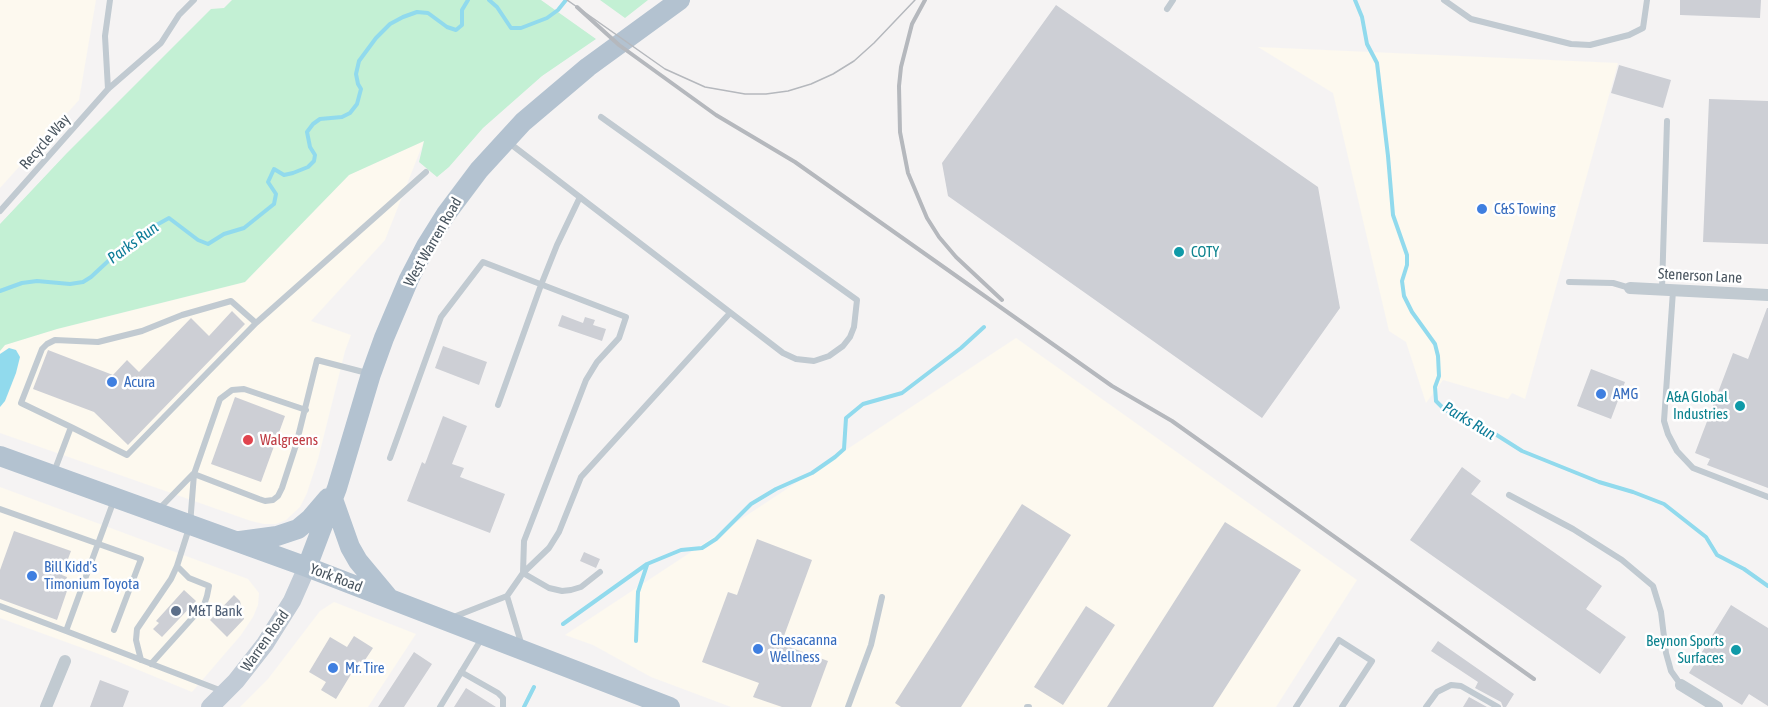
<!DOCTYPE html>
<html>
<head>
<meta charset="utf-8">
<style>
	body { margin:0 }
	canvas { display:block; background:#f5f3f3 }
</style>
</head>
<body>
<canvas width="1768" height="707"></canvas>
<script>
const ctx = document.querySelector('canvas').getContext('2d');
ctx.lineJoin = 'round';
function fillPath(path, color) { ctx.fillStyle = color; ctx.fill(path, 'evenodd'); }
const toPath = rows => new Path2D(rows.map(r => 'M' + r).join(''));
function stroke(path, color, width, dash) { ctx.strokeStyle = color; ctx.lineWidth = width; ctx.lineCap = dash ? 'butt' : 'round'; ctx.setLineDash(dash || []); ctx.stroke(path); }
function drawText(font, color, halo, rows, align = 'center') {
  ctx.font = font + ' "Asap Condensed",sans-serif'; ctx.lineWidth = 5; ctx.setLineDash([]); ctx.textBaseline = 'middle'; ctx.strokeStyle = halo; ctx.fillStyle = color; for (const [text, x, y, turn = 0] of rows) {
    ctx.save(); ctx.translate(x, y); ctx.rotate((+turn || 0) * Math.PI / 180); ctx.textAlign = isNaN(turn) ? turn : align; if (halo) ctx.strokeText(text, 0, 0); ctx.fillText(text, 0, 0); ctx.restore();
  }
}
fillPath(toPath([
	[0,0,96,0,79,100,0,188],
	[1258,47,1618,63,1525,399,1512,393,1508,399,1443,380,1426,403,1406,342,1389,331,1333,93],
	[424,141,385,240,311,321,351,335,345,351,318,459,307,493,300,507,286,520,276,524,264,524,251,521,0,433,0,351,5,345,57,329,245,282,349,175],
	[1016,338,1357,580,1276,707,731,707,651,677,593,645,565,635],
	[0,487,248,579,259,593,258,605,253,617,241,635,192,692,107,657,0,618],
	[334,602,416,634,368,707,240,707,268,679,320,611]
]), '#fdf9ef');
fillPath(toPath([
	[232,0,541,0,596,39,542,76,483,128,449,167,437,177,419,162,424,141,349,175,245,282,57,329,5,345,0,351,0,224,66,154,211,9,224,8],
	[600,0,648,0,625,18]
]), '#c3f0d4');
fillPath(toPath([
	[9,348,16,350,20,357,16,373,5,401,0,407,0,354]
]), '#91daed');
stroke(toPath([
	[489,0,497,7,511,28,521,28,547,18,558,10,566,0],
	[1355,0,1362,17,1367,44,1377,63,1388,156,1393,215,1407,255,1407,265,1402,281,1404,296,1412,312,1435,344,1438,356,1439,376,1435,387,1436,401,1445,410,1492,432,1522,451,1599,482,1633,492,1664,504,1706,537,1717,555,1744,569,1768,586],
	[0,291,22,283,37,281,70,284,83,282,91,277,133,238,169,218,198,240,208,244,224,234,244,228,274,204,276,194,268,182,274,169,284,175,293,173,308,167,314,161,315,155,310,147,307,132,313,124,320,119,342,117,350,113,357,104,361,89,358,84,356,74,359,61,376,38,390,24,403,17,417,12,428,13,447,27,456,30,462,25,462,10,468,0],
	[563,624,647,564,681,550,702,548,716,539,751,504,776,489,812,473,835,457,844,449,846,418,863,404,902,393,961,348,984,327],
	[636,641,638,592,647,565],
	[524,707,534,687]
]), '#91daed', 4);
fillPath(toPath([
	[1680,0,1761,0,1760,18,1680,15],
	[1056,5,1318,187,1340,308,1262,418,948,196,942,163],
	[1619,65,1671,80,1663,108,1611,93],
	[1709,99,1768,101,1768,244,1703,242],
	[1767,308,1768,308,1768,488,1707,465,1710,459,1695,453,1733,353,1748,359],
	[232,311,245,324,128,445,94,412,33,389,48,350,113,375,127,360,139,372,191,318,209,336],
	[562,315,583,323,585,317,595,320,593,325,606,329,602,341,558,326],
	[443,346,487,362,479,385,435,368],
	[1591,369,1625,382,1611,419,1577,406],
	[235,397,285,416,261,482,211,464],
	[443,416,467,426,452,464,464,468,460,477,505,494,490,533,407,501,422,462,425,464],
	[1462,467,1481,481,1471,494,1602,586,1586,609,1626,637,1600,674,1410,540],
	[1022,504,1071,535,961,707,901,707,895,703],
	[1225,522,1301,570,1213,707,1107,707],
	[14,531,71,551,62,575,67,577,63,589,67,591,57,620,0,599,0,570],
	[757,539,812,560,781,644,828,661,811,707,782,707,753,697,759,683,702,662,728,592,737,595],
	[584,552,600,559,596,568,580,561],
	[184,590,196,601,162,637,153,629,159,623,156,621],
	[234,595,240,601,244,619,227,637,210,620],
	[1731,605,1768,628,1768,706,1749,694,1742,705,1689,673],
	[1086,606,1115,625,1063,705,1034,687],
	[354,636,373,648,363,663,359,661,336,699,321,690,326,682,309,672,330,637,347,647],
	[1438,641,1514,694,1506,707,1503,707,1501,702,1475,688,1478,682,1431,651],
	[414,652,432,664,404,707,378,707],
	[100,680,129,691,123,707,90,707],
	[466,688,496,707,454,707],
	[1469,697,1487,707,1463,707]
]), '#cdcfd5');
stroke(toPath([
	[1444,0,1471,19,1571,44,1590,45,1629,35,1643,28,1647,0],
	[1167,9,1173,0],
	[108,89,105,36,110,0],
	[508,142,783,353,796,359,814,361,829,356,843,346,850,337,854,327,857,300,601,117],
	[0,211,108,89,161,43,179,15,194,0],
	[1569,282,1613,283,1630,288],
	[1662,289,1667,121],
	[1673,291,1664,421,1668,434,1677,451,1693,468,1768,497],
	[256,323,426,172],
	[498,405,541,285,557,245,580,197],
	[390,458,441,317,483,262,626,317,619,338,597,362,586,380,524,541,523,573,549,588,562,591,571,590,581,587,600,572],
	[54,472,71,427,127,455,256,323,231,301,182,315,142,331,98,342,55,340,47,344,42,349,21,403,71,427],
	[194,474,259,499,265,501,273,500,278,496,282,488,296,445,317,360,367,373],
	[1509,495,1573,529,1622,560,1653,586,1661,612,1666,653,1671,671,1681,685],
	[0,509,141,559,114,630],
	[158,510,193,474],
	[507,596,523,573,549,548,559,532,581,477,730,313],
	[0,606,66,631,114,500],
	[451,618,507,596,522,646],
	[66,631,222,691],
	[141,660,136,640,137,629,171,579,177,566,190,525,194,474,220,399,232,390,244,389,306,410],
	[151,664,204,605,207,596,209,586,189,578,177,566],
	[461,672,498,693,503,698,503,707],
	[440,707,482,638],
	[848,707,871,645,882,597],
	[1027,707,1029,707],
	[1296,707,1339,640,1372,661,1342,707],
	[1426,707,1437,692,1451,685,1461,686,1498,707]
]), '#c1cad1', 6);
stroke(toPath([
	[1630,288,1768,295],
	[1681,685,1717,707],
	[46,707,65,661]
]), '#c1cad1', 12);
stroke(toPath([
	[210,707,236,681,265,644,292,601,307,567]
]), '#c1cbd6', 18);
stroke(toPath([
	[0,456,307,567,670,707],
	[333,499,350,547,358,561,388,597],
	[240,541,277,536,298,529,310,519,328,498],
	[307,567,337,488,371,374,384,338,409,279,426,246,446,214,479,170,523,122,588,67,680,0]
]), '#b3c2d0', 20);
stroke(toPath([
	[567,0,665,69,705,87,745,94,766,94,788,91,811,84,833,74,854,61,874,43,915,0]
]), '#b5b8bd', 1.5);
stroke(toPath([
	[925,0,912,24,901,67,899,86,900,132,908,173,927,218,939,237,956,257,1002,300],
	[577,7,619,45,716,115,795,162,1112,386,1172,421,1534,679]
]), '#b5b8bd', 4);
for (const [x, y, r, color] of [
	[1482,209,6,"#3f7fe0"],
	[1179,252,6,"#0f9aa8"],
	[112,382,6,"#3f7fe0"],
	[1601,394,6,"#3f7fe0"],
	[1740,406,6,"#0f9aa8"],
	[248,440,6,"#e0444e"],
	[32,576,6,"#3f7fe0"],
	[176,611,6,"#5c6f8a"],
	[758,649,6,"#3f7fe0"],
	[1736,650,6,"#0f9aa8"],
	[333,668,6,"#3f7fe0"]
]) { const dot = new Path2D(); dot.arc(x, y, r, 0, 2 * Math.PI); ctx.fillStyle = color; ctx.fill(dot); stroke(dot, '#fff', 2); }
drawText('15px', '#4a5660', '#fff', [
	["Recycle Way",45,142,-49],
	["West Warren Road",433,242,-60],
	["Stenerson Lane",1700,276,3],
	["York Road",336,578,21],
	["Warren Road",265,641,-55]
]);
drawText('15px', '#366cbe', '#fff', [
	["C&S Towing",1494,209],
	["Acura",124,382],
	["AMG",1613,394],
	["Bill Kidd's",44,567],
	["Timonium Toyota",44,584],
	["Chesacanna",770,640],
	["Wellness",770,657],
	["Mr. Tire",345,668]
], 'left');
drawText('15px', '#0d838f', '#fff', [
	["COTY",1191,252,"left"],
	["A&A Global",1728,397],
	["Industries",1728,414],
	["Beynon Sports",1724,641],
	["Surfaces",1724,658]
], 'right');
drawText('15px', '#be3a42', '#fff', [
	["Walgreens",260,440]
], 'left');
drawText('15px', '#4e5e75', '#fff', [
	["M&T Bank",188,611]
], 'left');
drawText('italic 16px', '#0e7c98', '#fff', [
	["Parks Run",133,243,-36],
	["Parks Run",1469,421,31]
]);
</script>
</body>
</html>
